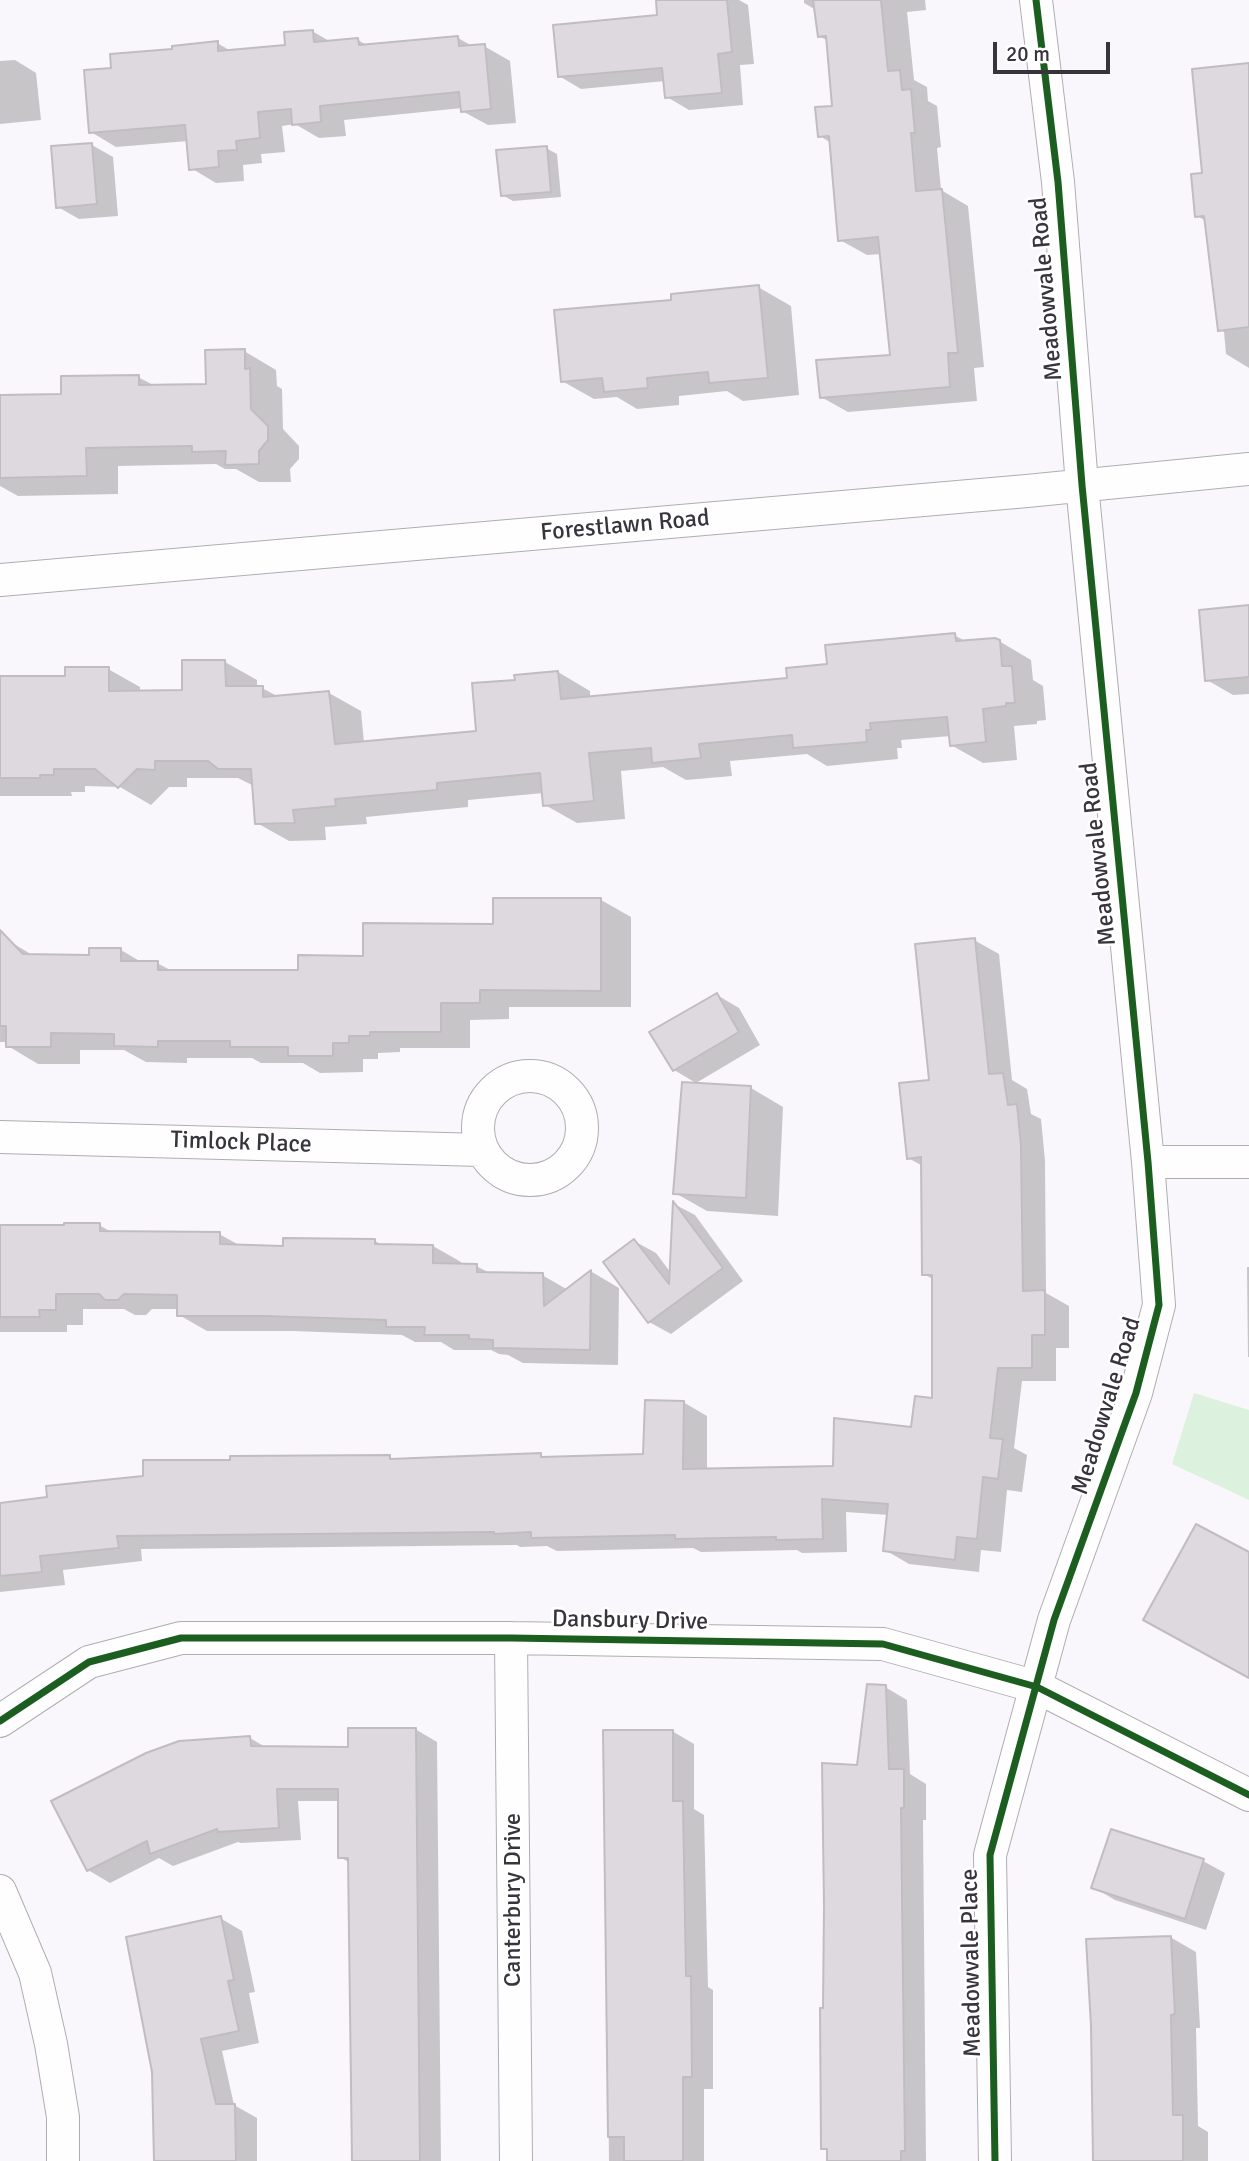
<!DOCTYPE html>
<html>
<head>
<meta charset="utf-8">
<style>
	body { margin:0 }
	#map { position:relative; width:1249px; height:2161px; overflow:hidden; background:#faf7fc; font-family:Signika,sans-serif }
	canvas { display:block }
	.scale { position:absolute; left:993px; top:42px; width:117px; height:32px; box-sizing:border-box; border:4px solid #38343c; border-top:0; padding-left:9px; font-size:21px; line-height:24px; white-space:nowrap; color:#38343c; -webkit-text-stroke:5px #fff; paint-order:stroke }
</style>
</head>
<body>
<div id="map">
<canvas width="1249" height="2161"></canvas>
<div class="scale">20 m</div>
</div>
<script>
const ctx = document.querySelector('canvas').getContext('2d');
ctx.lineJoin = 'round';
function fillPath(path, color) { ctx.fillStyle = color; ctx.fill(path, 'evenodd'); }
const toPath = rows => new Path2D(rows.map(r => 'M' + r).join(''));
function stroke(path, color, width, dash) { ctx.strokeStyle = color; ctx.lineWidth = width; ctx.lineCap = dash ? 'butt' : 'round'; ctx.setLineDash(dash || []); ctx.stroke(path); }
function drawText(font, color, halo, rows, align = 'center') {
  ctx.font = font + ' Signika,sans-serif'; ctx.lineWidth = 5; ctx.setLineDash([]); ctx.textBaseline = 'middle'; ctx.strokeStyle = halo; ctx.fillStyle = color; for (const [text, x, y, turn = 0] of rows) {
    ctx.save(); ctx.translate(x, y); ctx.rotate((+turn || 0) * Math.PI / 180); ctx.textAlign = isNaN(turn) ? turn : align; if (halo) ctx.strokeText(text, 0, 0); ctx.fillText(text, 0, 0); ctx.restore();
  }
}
fillPath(toPath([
	[1194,1393,1249,1410,1249,1500,1172,1464]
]), '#ddf2de');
fillPath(toPath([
	[657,0,739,0,748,5,754,64,740,65,743,105,689,110,667,97,665,81,581,89,559,76,659,17],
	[804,0,925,0,926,10,907,12,914,80,927,87,928,101,937,106,941,147,937,148,941,190,968,206,984,367,974,368,977,401,848,412,821,397,892,356,882,254,867,255,840,240,831,143,820,136,834,107,828,41,819,36,816,10,804,3],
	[312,31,331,42,358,40,368,46,458,38,474,47,484,46,510,61,516,123,488,125,462,111,462,108,344,120,346,136,319,138,295,124,282,126,285,152,261,154,262,163,243,165,244,181,216,183,191,168,188,141,116,147,91,132,113,69,174,51,217,43,231,51,287,46],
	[15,60,36,73,41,120,0,124,0,61],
	[1249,65,1249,368,1226,354,1224,332,1220,330,1206,221,1197,216,1204,175],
	[92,145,113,157,118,216,79,219,58,207],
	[546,148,557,154,561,197,513,201,502,195],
	[758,287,791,306,799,395,743,401,727,391,679,396,679,405,637,409,617,397,594,399,562,381,673,301],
	[244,351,276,370,277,386,282,389,283,429,299,446,299,459,290,469,291,482,259,482,236,469,225,469,216,464,118,466,118,494,18,496,0,486,0,396,63,395,138,377,155,386,208,386],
	[1249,607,1249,694,1233,695,1207,680],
	[954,635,967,642,999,641,1031,660,1033,680,1043,686,1046,720,1037,721,1037,724,1014,726,1017,760,983,763,951,745,951,736,901,740,902,748,897,748,898,759,827,766,807,754,730,761,732,776,686,780,663,767,621,771,625,819,577,823,545,805,544,793,468,800,468,807,366,817,367,824,325,827,326,840,289,841,257,823,254,786,238,778,187,778,187,787,169,787,151,805,120,787,85,786,85,792,71,792,72,796,0,796,0,678,67,678,108,669,140,687,140,692,183,692,225,662,257,680,257,688,262,688,279,697,329,693,361,711,364,743,478,733,517,681,558,672,590,691,590,698,789,680,829,666],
	[601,900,631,917,631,1007,509,1007,509,1019,470,1020,470,1048,400,1048,400,1052,378,1053,378,1059,363,1059,363,1072,320,1073,303,1063,261,1063,252,1058,187,1058,187,1063,146,1062,124,1050,80,1050,80,1064,38,1064,8,1046,8,1042,0,1042,0,942,9,941,34,956,91,957,121,950,143,963,157,963,172,971,299,971],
	[974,940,999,954,1012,1080,1027,1089,1031,1114,1041,1119,1045,1161,1046,1293,1069,1306,1069,1348,1056,1348,1056,1381,1022,1381,1014,1448,1027,1455,1022,1492,1007,1490,1001,1552,981,1550,979,1572,909,1564,885,1550,889,1515,846,1512,847,1552,802,1553,797,1550,701,1552,693,1548,557,1551,547,1546,520,1547,517,1545,141,1549,142,1561,63,1570,65,1585,0,1592,0,1505,389,1457,396,1461,540,1455,547,1459,645,1456,683,1402,707,1416,707,1471,834,1468,912,1429,934,1400,934,1280,924,1274,923,1166,908,1158],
	[717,995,739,1008,760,1045,696,1083,674,1070],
	[751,1088,783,1107,778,1216,707,1211,675,1193],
	[674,1204,695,1215,743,1281,671,1334,649,1322,634,1241,656,1253,671,1273],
	[99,1225,113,1233,219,1234,241,1246,284,1247,375,1241,382,1245,433,1246,461,1262,460,1265,476,1266,492,1274,542,1275,568,1290,592,1272,619,1288,618,1365,523,1363,508,1355,499,1354,491,1350,454,1350,441,1342,415,1342,402,1335,292,1331,207,1331,179,1315,179,1309,152,1309,146,1315,135,1315,124,1309,83,1309,83,1325,67,1325,67,1332,0,1332,0,1226],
	[1247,1267,1249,1267,1249,1357,1248,1357],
	[885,1687,907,1700,910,1774,926,1784,926,1820,923,1820,926,2161,828,2161,828,2151,823,2148,825,2010,859,1767],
	[415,1729,437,1742,441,2161,353,2161,350,1863,340,1857,339,1801,298,1801,301,1840,241,1843,238,1842,173,1866,159,1858,110,1883,88,1870,250,1738,267,1748,350,1749],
	[672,1731,694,1744,694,1809,704,1815,708,1987,713,1990,713,2089,704,2089,704,2161,609,2161,604,1732],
	[1203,1861,1225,1873,1206,1930,1115,1900,1093,1887],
	[220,1918,242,1931,255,1992,249,1993,259,2043,222,2051,234,2105,257,2118,257,2161,154,2161],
	[1170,1937,1196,1952,1200,2028,1196,2028,1198,2126,1208,2132,1208,2161,1095,2161]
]), '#0003');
const building = toPath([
	[656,0,727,0,732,52,718,54,722,93,665,98,662,68,558,77,553,25,657,15,656,0],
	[813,0,881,0,888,71,900,70,902,90,911,89,915,133,911,133,916,191,942,189,958,353,948,353,950,387,820,398,816,360,890,355,878,237,838,241,829,136,818,137,815,107,832,106,826,36,818,37,813,0],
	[313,30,314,42,358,38,359,45,458,36,459,46,485,44,491,109,461,112,459,92,320,106,321,122,292,125,291,109,258,112,260,138,236,141,237,150,218,151,219,167,189,170,185,125,89,133,84,70,111,68,110,54,172,49,172,46,218,41,218,51,285,45,284,32,313,30],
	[1249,63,1249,327,1218,331,1204,216,1195,217,1191,174,1202,173,1192,69,1249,63],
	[92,143,97,204,56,208,51,146,92,143],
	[547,146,551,192,501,196,496,150,547,146],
	[759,285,768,378,709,383,708,372,647,378,648,388,604,392,602,378,561,382,554,310,671,300,671,294,759,285],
	[245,349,245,369,250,368,251,409,268,426,268,440,259,451,259,464,225,465,226,451,192,452,192,446,86,448,87,476,0,478,0,395,61,394,61,376,139,375,139,385,206,384,205,350,245,349],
	[1249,605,1249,677,1205,681,1199,610,1249,605],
	[955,633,956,641,995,638,1000,640,1002,666,1012,666,1015,703,1006,703,1006,706,983,709,986,742,950,746,947,717,870,723,871,730,866,730,867,742,793,748,792,735,699,744,701,758,652,763,651,748,589,753,594,801,543,806,540,773,437,783,437,790,335,799,336,806,293,810,295,823,255,824,251,769,218,769,208,761,155,761,155,770,137,769,118,788,95,769,54,769,54,775,40,775,40,778,0,778,0,676,65,676,65,667,109,667,109,691,182,690,182,660,225,660,226,686,263,686,263,697,329,691,335,744,476,731,472,683,515,680,514,675,558,671,561,699,787,678,786,668,827,664,825,645,955,633],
	[493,898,601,898,601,991,480,990,480,1003,441,1003,441,1032,370,1032,370,1036,349,1036,349,1043,333,1043,333,1056,288,1056,288,1047,230,1047,230,1041,158,1041,158,1047,114,1046,114,1034,51,1033,51,1047,6,1047,6,1026,0,1026,0,930,23,954,89,955,89,948,121,948,121,961,158,961,158,970,298,970,298,955,363,956,363,923,493,924,493,898],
	[975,938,989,1074,1003,1073,1008,1105,1017,1104,1021,1146,1023,1291,1045,1290,1045,1335,1032,1335,1032,1368,998,1368,990,1438,1003,1439,998,1479,983,1477,977,1539,957,1537,955,1560,883,1551,888,1504,822,1499,823,1539,776,1540,776,1537,675,1539,675,1535,531,1538,531,1532,494,1534,494,1532,117,1536,119,1548,40,1556,42,1572,0,1576,0,1503,47,1497,46,1486,143,1476,143,1460,230,1460,230,1456,390,1455,390,1459,541,1453,541,1457,643,1454,645,1400,684,1401,683,1469,833,1466,834,1418,911,1427,915,1396,932,1398,932,1275,922,1275,921,1157,907,1159,899,1083,929,1080,915,944,975,938],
	[717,993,739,1032,673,1071,649,1032,717,993],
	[682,1082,751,1086,746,1198,673,1194,682,1082],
	[673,1201,723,1268,648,1323,603,1262,634,1239,669,1284,673,1201],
	[64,1223,100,1223,100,1231,220,1232,220,1244,283,1246,283,1238,375,1239,375,1244,433,1245,433,1263,477,1264,477,1272,543,1273,544,1306,591,1270,590,1350,493,1348,493,1340,469,1339,469,1335,424,1335,425,1327,386,1327,386,1320,263,1316,177,1316,177,1295,124,1294,118,1300,105,1300,99,1294,56,1294,56,1310,39,1310,40,1317,0,1317,0,1225,64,1225,64,1223],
	[1196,1524,1249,1552,1249,1678,1143,1620,1196,1524],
	[867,1684,886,1685,889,1769,904,1769,904,1808,901,1808,905,2151,901,2151,901,2161,827,2161,827,2149,821,2149,820,2008,823,2008,824,1906,822,1763,857,1765,867,1684],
	[348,1728,416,1728,420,2161,352,2161,348,1858,338,1858,338,1789,277,1789,279,1828,218,1832,217,1829,150,1854,147,1841,87,1871,51,1801,146,1753,179,1741,250,1736,251,1746,348,1747,348,1728],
	[603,1730,673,1730,673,1801,683,1801,686,1976,691,1976,692,2077,683,2077,683,2161,624,2161,624,2137,608,2137,603,1730],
	[1111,1829,1204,1859,1185,1919,1091,1888,1111,1829],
	[221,1916,234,1980,228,1981,239,2031,201,2039,216,2104,235,2104,236,2161,154,2161,152,2072,126,1937,221,1916],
	[1171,1936,1175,2014,1171,2015,1173,2115,1183,2115,1183,2161,1093,2161,1091,2026,1086,1939,1171,1936]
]);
fillPath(building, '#ddd9df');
stroke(building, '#c0bcc2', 2);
const street = toPath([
	[0,580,1027,491,1249,469],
	'478 1128a52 52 0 1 1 104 0a52 52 0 1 1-104 0Z',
	[0,1137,482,1150],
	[1148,1162,1249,1162],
	[511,1638,516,2161],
	[0,1721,89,1662,181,1638,511,1638,883,1644,1037,1687,1249,1795],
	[0,1891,35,1973,51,2044,63,2117,63,2161],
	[995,2161,990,1855,1054,1620,1136,1393,1159,1305,1148,1162,1082,485,1058,182,1036,0]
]);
stroke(street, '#b0adb2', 34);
stroke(street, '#fefeff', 32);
stroke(toPath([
	[0,1721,89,1662,181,1638,511,1638,883,1644,1037,1687,1249,1795],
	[995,2161,990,1855,1054,1620,1136,1393,1159,1305,1148,1162,1082,485,1058,182,1036,0]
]), '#1b5e20', 7);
drawText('24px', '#38343c', '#fff', [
	["Meadowvale Road",1047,289,-95],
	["Forestlawn Road",625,526,-5],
	["Meadowvale Road",1099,854,-96],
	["Timlock Place",241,1143,2],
	["Meadowvale Road",1107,1406,-73],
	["Dansbury Drive",630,1621,1],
	["Canterbury Drive",514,1900,-90],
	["Meadowvale Place",972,1963,-91]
]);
</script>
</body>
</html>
